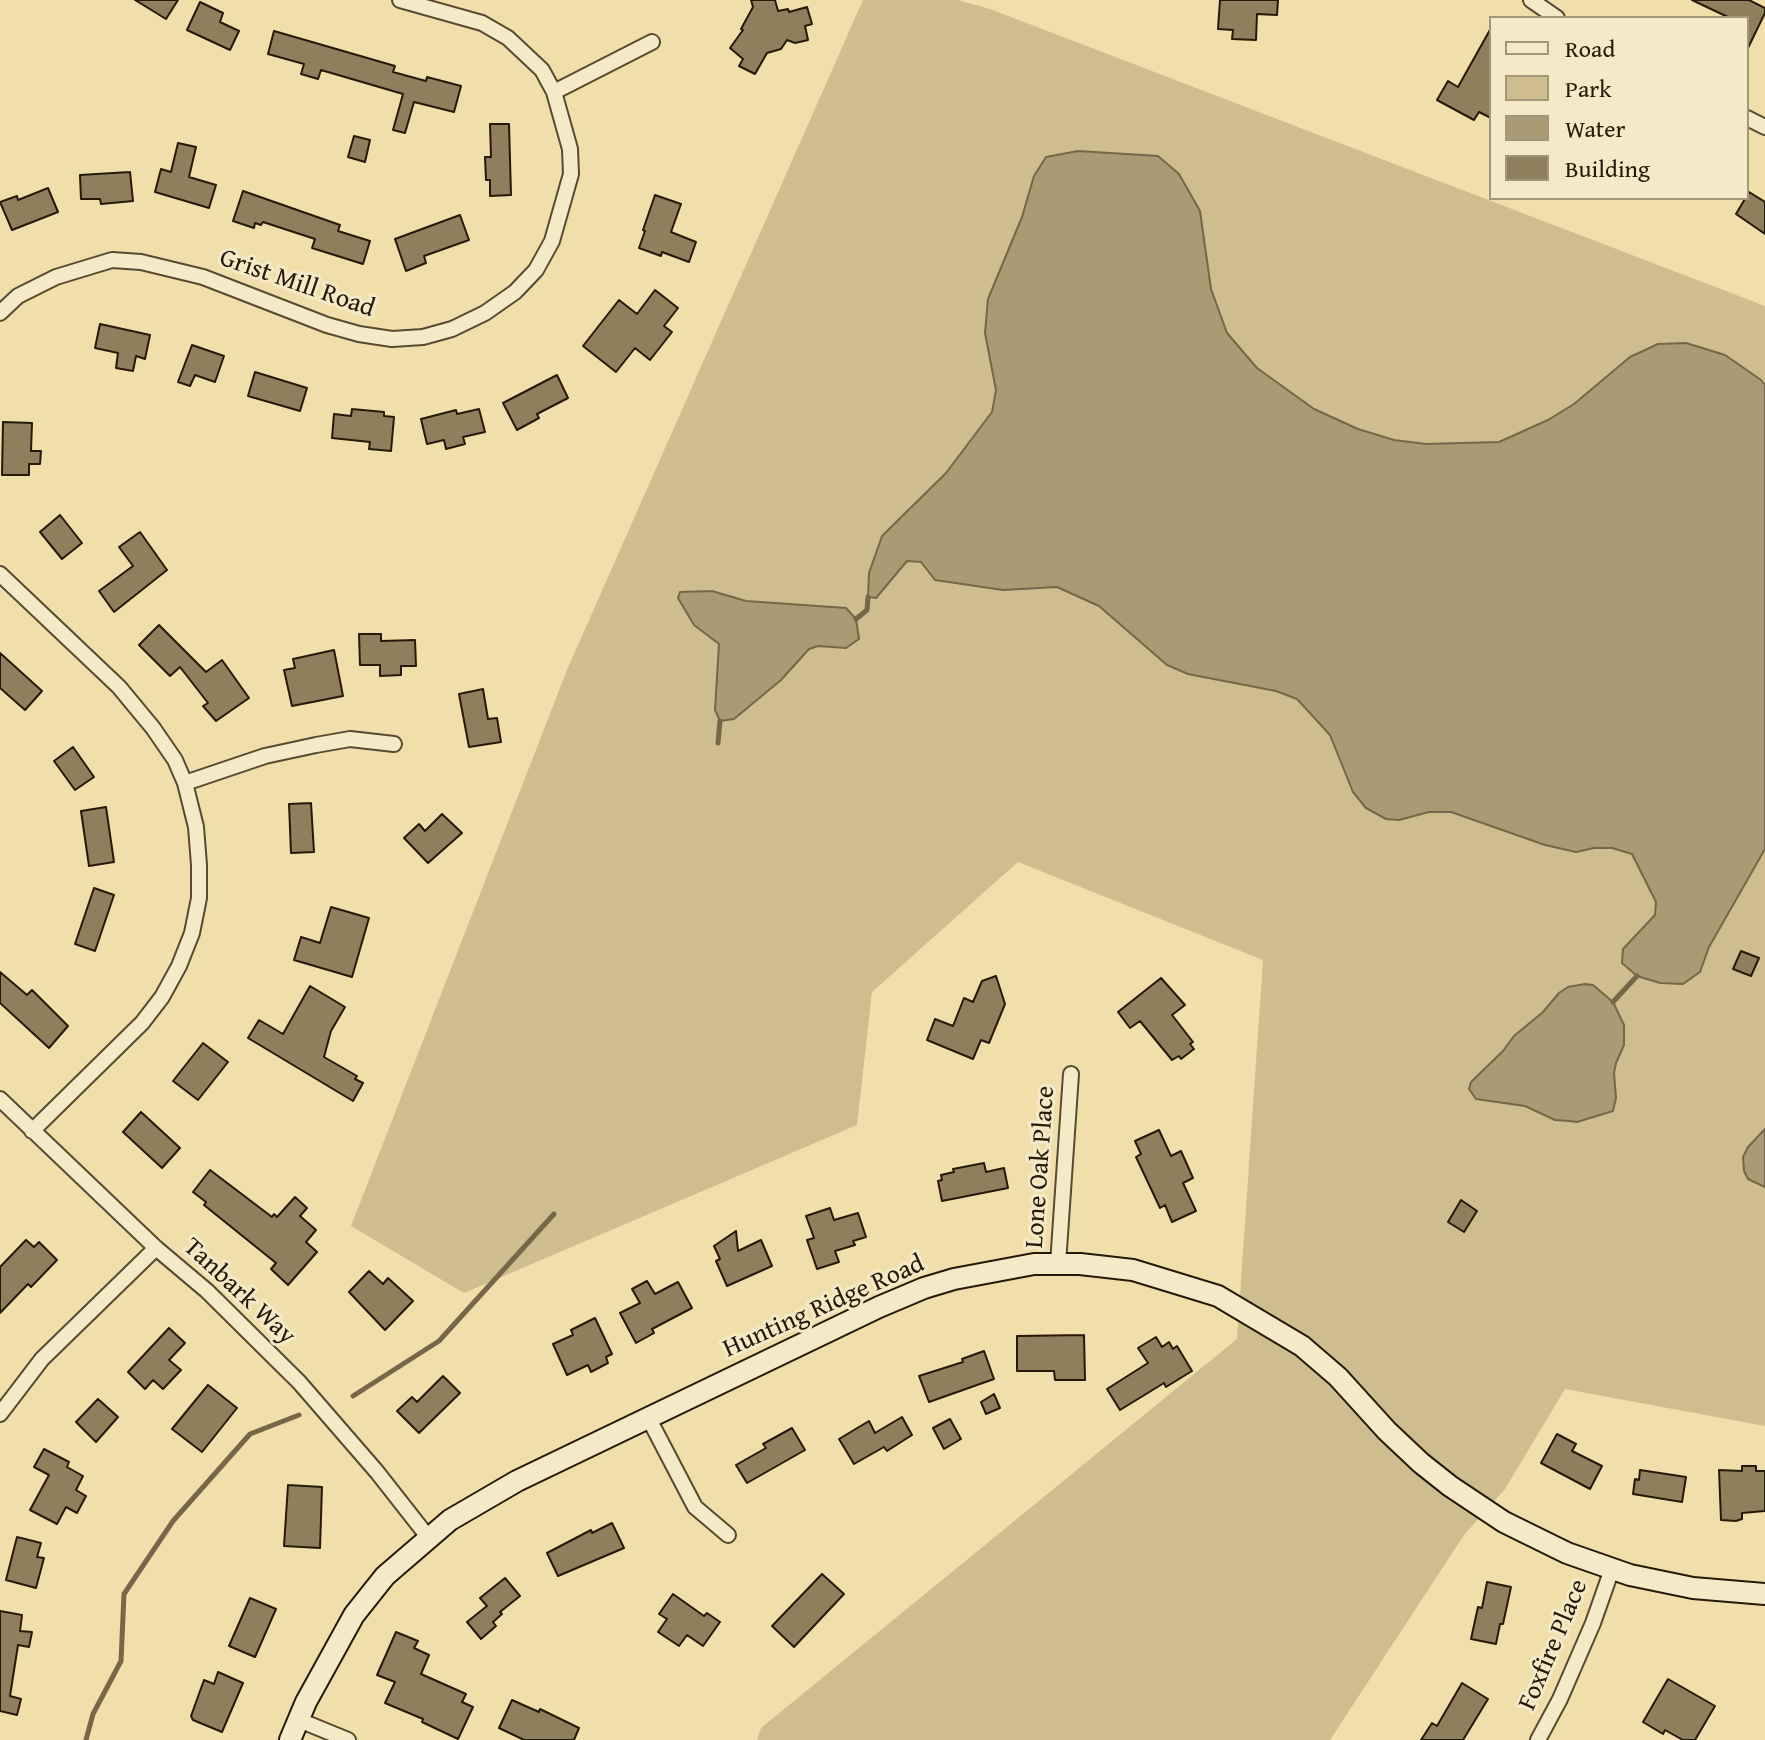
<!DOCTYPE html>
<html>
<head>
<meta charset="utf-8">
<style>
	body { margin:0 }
	#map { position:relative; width:1765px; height:1740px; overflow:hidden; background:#f0deab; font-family:"Gentium Book Plus",serif }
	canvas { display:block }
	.legend { position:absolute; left:1489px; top:16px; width:260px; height:184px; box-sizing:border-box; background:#f5eac8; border:2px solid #a2967b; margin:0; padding:10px 14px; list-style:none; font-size:24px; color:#261908 }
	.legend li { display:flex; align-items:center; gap:16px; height:40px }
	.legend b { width:40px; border:2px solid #a2967b }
</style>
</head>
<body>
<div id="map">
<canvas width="1765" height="1740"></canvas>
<ul class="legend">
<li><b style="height:10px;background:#f5eac8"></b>Road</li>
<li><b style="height:22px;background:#cebd8f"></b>Park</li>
<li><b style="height:22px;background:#ab9b74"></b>Water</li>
<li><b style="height:22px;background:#8f7f5d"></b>Building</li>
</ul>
</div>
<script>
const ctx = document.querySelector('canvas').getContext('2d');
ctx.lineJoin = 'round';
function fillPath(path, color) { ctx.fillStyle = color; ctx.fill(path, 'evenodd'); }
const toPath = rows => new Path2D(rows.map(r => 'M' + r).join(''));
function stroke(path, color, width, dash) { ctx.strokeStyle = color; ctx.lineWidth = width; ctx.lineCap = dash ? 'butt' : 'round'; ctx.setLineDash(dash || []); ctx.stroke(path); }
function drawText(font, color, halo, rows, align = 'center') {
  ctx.font = font + ' "Gentium Book Plus",serif'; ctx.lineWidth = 6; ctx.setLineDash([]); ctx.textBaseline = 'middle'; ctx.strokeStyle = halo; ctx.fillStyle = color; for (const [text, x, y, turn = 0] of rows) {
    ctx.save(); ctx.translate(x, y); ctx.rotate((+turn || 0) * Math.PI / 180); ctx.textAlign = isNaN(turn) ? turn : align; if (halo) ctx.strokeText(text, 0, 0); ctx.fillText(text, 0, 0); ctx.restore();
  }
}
fillPath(toPath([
	[863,0,958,0,990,9,1765,306,1765,1426,1565,1389,1505,1489,1464,1535,1330,1740,757,1740,761,1728,1237,1339,1263,960,1018,862,872,992,857,1125,464,1293,351,1226,567,670]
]), '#cebd8f');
const water = toPath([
	[1078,151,1158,156,1179,174,1200,211,1211,289,1227,333,1257,368,1314,409,1358,429,1394,440,1426,444,1499,442,1548,420,1574,404,1630,357,1658,344,1686,343,1725,355,1761,380,1765,385,1765,849,1709,947,1700,972,1683,984,1660,983,1637,976,1622,963,1623,949,1655,915,1656,902,1632,854,1612,848,1594,848,1576,852,1545,845,1451,812,1429,812,1399,820,1386,819,1366,808,1353,792,1330,735,1297,699,1276,691,1188,674,1167,665,1099,606,1057,587,1003,590,935,580,921,562,907,561,876,598,868,597,869,573,882,536,946,473,992,412,996,390,985,333,988,299,1022,217,1034,176,1046,157,1078,151],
	[712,591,746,601,846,608,856,619,859,639,846,648,818,646,809,649,781,680,734,719,720,721,715,710,719,644,694,625,678,598,680,592,712,591],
	[1585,984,1593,985,1613,1002,1624,1025,1624,1045,1616,1063,1614,1073,1616,1098,1613,1111,1577,1122,1569,1121,1555,1120,1525,1106,1476,1099,1469,1089,1471,1082,1503,1051,1514,1036,1543,1012,1559,993,1568,987,1585,984],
	[1765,1129,1765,1187,1748,1179,1744,1171,1743,1157,1748,1147,1765,1129]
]);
fillPath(water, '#ab9b74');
stroke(water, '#766749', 2);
stroke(toPath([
	[856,619,867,610,868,597],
	[718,743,720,721],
	[1613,1002,1637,976],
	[353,1396,439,1341,554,1214],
	[86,1740,93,1714,121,1661,124,1594,173,1521,250,1434,299,1415]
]), '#766749', 5);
const building = toPath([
	[135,0,178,0,166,19,135,0],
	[751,0,775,0,778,11,788,9,789,12,807,7,812,24,805,26,808,40,795,43,787,40,781,49,767,53,755,74,739,66,743,59,730,48,743,30,741,29,753,7,751,0],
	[1220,0,1278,0,1277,15,1257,14,1256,40,1232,39,1233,30,1218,29,1220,0],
	[1692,0,1749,0,1765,8,1765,13,1747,50,1747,18,1730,18,1692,0],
	[200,2,223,13,220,22,239,31,230,50,187,30,200,2],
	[1491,28,1491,118,1479,112,1474,120,1437,100,1448,81,1458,87,1491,28],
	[274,31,395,66,393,72,426,81,427,77,461,86,454,112,414,102,405,133,393,130,403,94,321,70,318,79,301,74,304,64,268,54,274,31],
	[490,124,509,124,511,195,490,196,490,180,486,180,485,157,491,157,490,124],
	[354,136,370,140,365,162,348,157,354,136],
	[178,143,196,147,189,177,216,185,209,208,155,192,161,169,171,172,178,143],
	[130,172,133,201,101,204,100,199,81,199,80,175,130,172],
	[48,188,58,212,12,230,0,202,17,196,18,200,48,188],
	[243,191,340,225,338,231,370,241,363,264,312,248,315,239,263,222,261,225,255,223,254,228,233,221,243,191],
	[1749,192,1765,202,1765,234,1736,214,1749,192],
	[655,195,681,204,671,232,696,242,689,262,662,252,661,256,639,248,645,231,643,230,655,195],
	[460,215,469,240,424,256,426,263,406,271,395,239,460,215],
	[655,290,678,308,664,326,672,332,650,360,635,348,616,372,583,346,619,300,637,314,655,290],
	[100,324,150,335,145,359,136,356,133,371,116,368,118,353,95,348,100,324],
	[192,345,224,356,215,382,195,375,190,386,178,382,192,345],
	[255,372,307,388,300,411,248,396,255,372],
	[557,375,568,398,537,414,539,418,517,430,503,403,557,375],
	[352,409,384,412,384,416,394,417,391,451,369,449,370,442,332,438,334,414,351,416,352,409],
	[479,409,485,432,463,437,465,444,446,449,444,440,427,444,421,419,456,410,457,414,479,409],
	[3,422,32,423,31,451,41,451,40,464,29,464,29,475,2,475,3,422],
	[60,515,82,543,62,559,40,532,60,515],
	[140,532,167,570,114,612,99,591,133,566,119,547,140,532],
	[159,625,206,672,222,660,249,698,216,721,203,706,208,703,180,667,170,676,139,645,159,625],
	[359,634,381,634,381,641,415,640,416,666,401,666,401,675,380,676,380,665,360,665,359,634],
	[334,650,343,696,292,706,284,670,295,668,293,659,334,650],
	[0,653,42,691,25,710,0,688,0,653],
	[483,689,488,719,497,718,501,742,469,747,459,694,483,689],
	[73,747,94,777,75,790,54,761,73,747],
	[311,803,314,852,291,853,289,804,311,803],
	[106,807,114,862,89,866,81,811,106,807],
	[442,814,462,833,428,863,404,838,419,824,425,831,442,814],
	[94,888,114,895,95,951,75,944,94,888],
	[331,907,369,918,352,977,294,960,301,937,320,943,331,907],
	[1741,951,1759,958,1751,976,1733,969,1741,951],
	[0,972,27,995,32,990,68,1026,49,1048,0,1003,0,972],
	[996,976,1005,1004,989,1043,981,1040,973,1059,927,1040,935,1019,953,1026,964,998,973,1002,982,981,996,976],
	[1161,978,1185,1005,1172,1015,1193,1042,1190,1044,1194,1049,1181,1059,1179,1056,1172,1060,1140,1021,1130,1028,1118,1012,1161,978],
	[310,986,345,1007,331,1031,324,1057,357,1076,355,1079,363,1083,353,1101,248,1038,259,1020,283,1034,310,986],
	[203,1043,228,1062,198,1100,173,1081,203,1043],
	[141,1112,180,1148,162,1168,123,1132,141,1112],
	[1159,1130,1171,1156,1181,1151,1193,1178,1183,1183,1196,1211,1172,1222,1165,1205,1160,1208,1136,1157,1141,1154,1135,1141,1159,1130],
	[984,1163,986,1172,1004,1168,1008,1188,942,1201,938,1181,942,1180,941,1175,954,1172,953,1169,984,1163],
	[210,1170,272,1217,274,1214,277,1217,295,1197,307,1208,300,1216,316,1230,306,1242,317,1252,288,1285,271,1269,276,1263,204,1205,206,1202,193,1192,210,1170],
	[1461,1200,1477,1211,1464,1232,1448,1222,1461,1200],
	[830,1208,834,1220,858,1213,866,1237,853,1241,855,1245,835,1251,839,1262,817,1269,807,1240,814,1238,806,1216,830,1208],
	[736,1231,738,1251,761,1240,772,1266,727,1286,716,1261,720,1259,714,1246,736,1231],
	[26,1240,34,1247,39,1242,57,1260,31,1287,28,1284,0,1313,0,1267,26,1240],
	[369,1271,383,1284,388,1278,413,1301,385,1330,349,1292,369,1271],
	[647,1281,655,1294,678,1282,692,1308,652,1329,654,1333,636,1343,620,1313,640,1303,632,1289,647,1281],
	[595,1318,612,1354,606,1357,608,1363,591,1372,588,1365,567,1375,553,1344,573,1335,571,1330,595,1318],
	[169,1328,185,1343,169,1360,181,1370,163,1389,153,1380,145,1389,128,1372,169,1328],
	[1084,1335,1085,1380,1055,1380,1054,1371,1017,1371,1017,1336,1084,1335],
	[1156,1337,1162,1347,1169,1342,1173,1349,1177,1346,1192,1371,1166,1387,1164,1383,1120,1410,1107,1389,1148,1363,1138,1348,1156,1337],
	[984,1351,994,1379,929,1402,919,1376,963,1362,962,1359,984,1351],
	[443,1376,460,1393,419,1433,397,1411,412,1397,417,1402,443,1376],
	[208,1385,237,1408,202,1452,172,1429,208,1385],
	[994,1394,1000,1408,986,1414,981,1402,994,1394],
	[98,1399,118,1417,96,1442,76,1422,98,1399],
	[902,1417,912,1435,887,1451,884,1447,854,1464,839,1439,869,1421,875,1433,902,1417],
	[950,1419,961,1439,944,1449,933,1428,950,1419],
	[792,1428,805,1450,747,1483,736,1465,766,1448,763,1444,792,1428],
	[1557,1434,1576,1444,1572,1451,1602,1466,1590,1489,1541,1463,1557,1434],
	[44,1449,69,1462,67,1467,83,1476,76,1490,86,1496,77,1513,66,1507,57,1524,30,1510,49,1475,34,1467,44,1449],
	[1742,1466,1756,1466,1756,1471,1765,1471,1765,1511,1742,1513,1742,1519,1736,1521,1721,1520,1719,1470,1742,1471,1742,1466],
	[1640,1470,1686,1477,1682,1502,1633,1494,1635,1479,1639,1480,1640,1470],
	[288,1485,322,1487,320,1548,284,1546,288,1485],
	[612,1523,624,1548,558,1576,547,1553,591,1530,592,1533,612,1523],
	[17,1537,41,1543,37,1557,44,1558,36,1588,6,1580,17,1537],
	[822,1574,844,1594,794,1647,772,1626,822,1574],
	[505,1578,520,1596,500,1612,502,1614,493,1622,496,1626,481,1639,467,1622,487,1606,480,1598,505,1578],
	[1487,1582,1511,1587,1503,1624,1500,1624,1496,1644,1471,1639,1478,1607,1482,1608,1487,1582],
	[673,1594,704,1616,707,1613,720,1622,703,1646,687,1635,679,1646,658,1632,667,1619,659,1614,673,1594],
	[250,1598,276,1609,255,1657,229,1646,250,1598],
	[0,1611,22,1615,20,1631,32,1632,29,1647,18,1645,10,1696,21,1699,17,1715,0,1711,0,1611],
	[396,1632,418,1641,414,1648,429,1655,421,1674,466,1694,462,1702,473,1707,458,1739,422,1722,423,1719,385,1703,395,1682,377,1675,396,1632],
	[218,1672,243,1683,222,1732,193,1720,191,1716,204,1680,214,1684,218,1672],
	[1668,1679,1715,1706,1695,1740,1683,1740,1665,1730,1663,1734,1643,1722,1668,1679],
	[1462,1683,1488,1699,1463,1740,1421,1740,1432,1723,1437,1726,1462,1683],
	[512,1700,539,1712,540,1709,579,1728,574,1740,524,1740,499,1728,512,1700]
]);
fillPath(building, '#8f7f5d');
stroke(building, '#261908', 2);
const street = toPath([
	[1531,0,1557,18],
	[554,92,652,42],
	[1747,118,1765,127],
	[0,313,18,296,56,277,112,260,141,262,203,277,327,325,359,334,392,339,423,337,452,329,485,313,515,292,536,270,552,241,571,174,570,149,554,92,542,70,508,38,482,23,400,0],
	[0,574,119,687,153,728,175,760,185,783,196,827,199,865,199,898,192,933,179,966,162,997,142,1023,32,1131],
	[185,783,265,756,316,745,350,739,394,744],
	[0,1099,156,1248,207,1291,299,1382,377,1472,428,1537],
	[1058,1264,1071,1074],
	[0,1414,42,1359,156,1248],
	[648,1417,695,1507,728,1535],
	[299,1720,348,1740],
	[1538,1740,1560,1699,1593,1623,1612,1569]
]);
const secondary = toPath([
	[290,1740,306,1702,354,1615,385,1576,450,1520,517,1481,879,1307,924,1288,954,1279,1034,1264,1080,1264,1133,1270,1218,1296,1302,1346,1338,1377,1387,1431,1421,1463,1450,1486,1504,1522,1567,1553,1630,1575,1693,1588,1765,1594]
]);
stroke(street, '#584a31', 18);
stroke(secondary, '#261908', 24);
stroke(street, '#f5eac8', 14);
stroke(secondary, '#f5eac8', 20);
drawText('26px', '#261908', '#f5eac8', [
	["Grist Mill Road",297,284,19],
	["Lone Oak Place",1041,1167,-86],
	["Tanbark Way",239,1292,43],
	["Hunting Ridge Road",824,1307,-24],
	["Foxfire Place",1554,1645,-67]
]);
</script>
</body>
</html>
